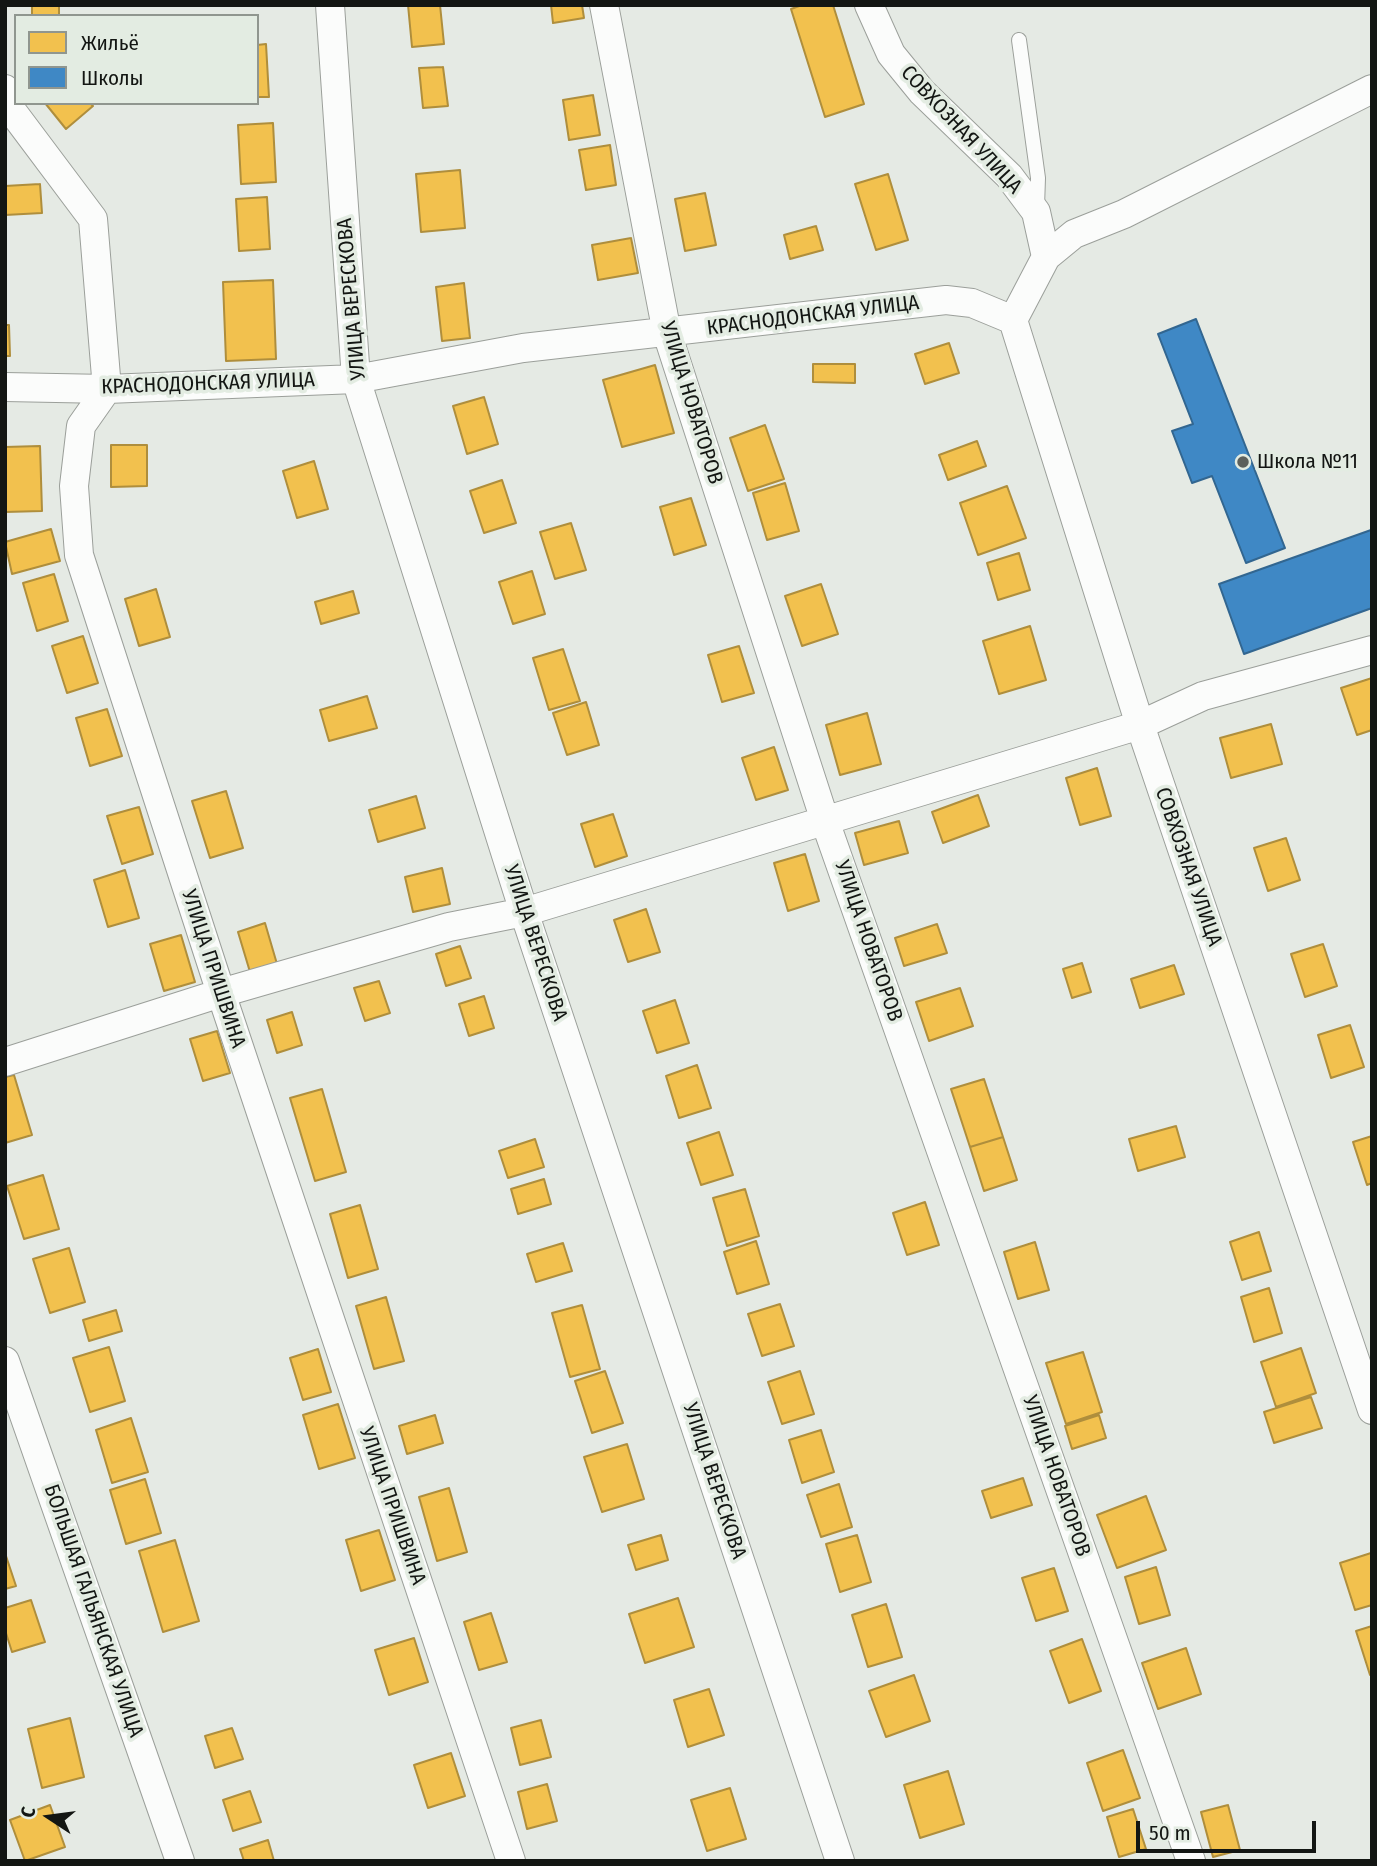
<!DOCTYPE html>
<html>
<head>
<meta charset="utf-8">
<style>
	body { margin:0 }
	#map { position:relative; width:1377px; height:1866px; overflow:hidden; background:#e5eae4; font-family:"Fira Sans Condensed",sans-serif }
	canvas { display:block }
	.frame { position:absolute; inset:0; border:7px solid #131613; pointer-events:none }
	.legend { position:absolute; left:14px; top:14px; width:245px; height:91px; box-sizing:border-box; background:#e3ece2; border:2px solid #90968f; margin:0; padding:9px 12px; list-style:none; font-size:21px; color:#131613 }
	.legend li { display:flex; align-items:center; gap:14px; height:35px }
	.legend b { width:35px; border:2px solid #90968f }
	.north { position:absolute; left:14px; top:1782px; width:70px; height:70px; -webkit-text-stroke:5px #e3ece2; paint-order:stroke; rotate:283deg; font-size:19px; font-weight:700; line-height:28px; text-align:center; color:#131613 }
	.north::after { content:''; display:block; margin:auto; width:24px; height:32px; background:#131613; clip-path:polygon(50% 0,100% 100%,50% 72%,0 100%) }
	.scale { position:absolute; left:1136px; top:1821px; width:180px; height:32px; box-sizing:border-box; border:4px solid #131613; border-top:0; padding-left:9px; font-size:21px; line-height:24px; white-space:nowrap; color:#131613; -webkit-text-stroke:5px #e3ece2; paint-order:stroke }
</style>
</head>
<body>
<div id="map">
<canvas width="1377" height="1866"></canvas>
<div class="frame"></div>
<ul class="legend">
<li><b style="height:19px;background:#f2c14e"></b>Жильё</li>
<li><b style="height:19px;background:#3f88c5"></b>Школы</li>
</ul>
<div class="north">С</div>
<div class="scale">50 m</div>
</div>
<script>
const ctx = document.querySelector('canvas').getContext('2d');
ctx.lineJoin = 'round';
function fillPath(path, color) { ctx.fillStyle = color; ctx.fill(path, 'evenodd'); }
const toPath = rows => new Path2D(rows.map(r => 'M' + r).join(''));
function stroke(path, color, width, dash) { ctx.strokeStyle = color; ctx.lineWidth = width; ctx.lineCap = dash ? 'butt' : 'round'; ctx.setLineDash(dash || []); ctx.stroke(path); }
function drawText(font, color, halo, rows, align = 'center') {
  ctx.font = font + ' "Fira Sans Condensed",sans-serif'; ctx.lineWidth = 7; ctx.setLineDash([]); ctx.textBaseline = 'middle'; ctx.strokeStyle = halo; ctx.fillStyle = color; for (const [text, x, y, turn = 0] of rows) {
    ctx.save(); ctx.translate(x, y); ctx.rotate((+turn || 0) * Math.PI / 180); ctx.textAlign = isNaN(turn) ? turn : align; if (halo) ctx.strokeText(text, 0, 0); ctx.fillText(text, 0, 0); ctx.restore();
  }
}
const homes = toPath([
	[32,5,59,5,59,16,32,16,32,5],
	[408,5,440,5,444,44,412,47,408,5],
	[551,5,582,5,584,18,553,23,551,5],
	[802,5,833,5,864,104,825,117,791,9,802,5],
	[266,44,269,97,257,97,257,45,266,44],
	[443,67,448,106,423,108,419,68,443,67],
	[593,95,600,135,569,140,563,100,593,95],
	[45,103,90,103,93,106,66,129,45,103],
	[273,123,276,182,241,184,238,125,273,123],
	[610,145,616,185,586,190,579,150,610,145],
	[460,170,465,228,421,232,416,174,460,170],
	[888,174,908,240,876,250,855,184,888,174],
	[40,184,42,213,5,215,5,186,40,184],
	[705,193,716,245,685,251,675,199,705,193],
	[267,197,270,249,239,251,236,199,267,197],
	[816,226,823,250,790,259,784,235,816,226],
	[631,238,638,273,598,280,592,245,631,238],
	[273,280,276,359,226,361,223,282,273,280],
	[464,283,470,338,442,341,436,287,464,283],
	[5,325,9,325,10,356,5,356,5,325],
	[949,343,959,373,925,384,915,354,949,343],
	[813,364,855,364,855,383,813,382,813,364],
	[655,365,674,433,622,447,603,380,655,365],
	[484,397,498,444,467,454,453,406,484,397],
	[765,425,784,479,748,491,730,438,765,425],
	[977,441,986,466,948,480,939,455,977,441],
	[111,445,147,445,147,486,111,487,111,445],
	[40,446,42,511,5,512,5,447,40,446],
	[314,461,328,509,297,518,283,471,314,461],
	[502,480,516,523,484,533,470,491,502,480],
	[785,483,799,531,767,540,753,493,785,483],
	[1007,486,1026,538,978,555,960,503,1007,486],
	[691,498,706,545,674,555,660,507,691,498],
	[571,523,586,570,555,579,540,532,571,523],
	[51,529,60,561,12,574,5,542,51,529],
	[1019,553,1030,590,998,600,987,563,1019,553],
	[532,571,545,614,513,624,499,582,532,571],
	[54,574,68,621,37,631,23,583,54,574],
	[821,584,838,634,802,646,785,596,821,584],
	[156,589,170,637,139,646,125,599,156,589],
	[353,591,359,613,321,624,315,602,353,591],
	[1030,626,1046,680,999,694,983,641,1030,626],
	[83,636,98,683,67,693,52,646,83,636],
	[739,646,754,693,722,702,708,655,739,646],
	[563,649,580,701,549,710,533,658,563,649],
	[1372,678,1372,730,1357,735,1341,688,1372,678],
	[367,696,377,728,329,741,320,710,367,696],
	[586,702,599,745,567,755,553,713,586,702],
	[107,709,122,756,90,766,76,718,107,709],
	[867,713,881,764,840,775,826,725,867,713],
	[1271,724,1282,764,1231,778,1220,738,1271,724],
	[774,747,788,790,756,800,742,758,774,747],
	[1097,768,1111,816,1080,825,1066,778,1097,768],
	[226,791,243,848,210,858,192,801,226,791],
	[978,795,989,826,943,843,932,812,978,795],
	[416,796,425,828,378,842,369,810,416,796],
	[139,807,153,854,122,864,107,816,139,807],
	[613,814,627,856,595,867,581,824,613,814],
	[899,821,908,853,864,865,855,833,899,821],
	[1286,838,1300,880,1268,891,1254,848,1286,838],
	[805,854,819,901,788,911,774,863,805,854],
	[442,868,450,904,413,912,405,877,442,868],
	[125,870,139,918,108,927,94,880,125,870],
	[646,909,660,952,628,962,614,920,646,909],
	[265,923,277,964,250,972,238,932,265,923],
	[937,924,947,953,904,966,895,938,937,924],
	[181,935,195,982,164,991,150,944,181,935],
	[1323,944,1337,986,1305,997,1291,954,1323,944],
	[460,946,471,978,446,986,436,954,460,946],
	[1082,963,1091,992,1072,998,1063,969,1082,963],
	[1174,965,1184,994,1140,1008,1131,979,1174,965],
	[379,981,390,1013,365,1021,354,988,379,981],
	[960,988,973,1026,929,1041,916,1002,960,988],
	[484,996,494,1028,469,1036,459,1004,484,996],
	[675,1000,689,1043,657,1053,643,1011,675,1000],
	[292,1012,302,1045,277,1053,267,1020,292,1012],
	[1350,1025,1364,1067,1331,1078,1318,1035,1350,1025],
	[217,1031,230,1073,203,1081,190,1039,217,1031],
	[697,1065,711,1108,679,1118,666,1076,697,1065],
	[14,1075,32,1135,5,1143,5,1077,14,1075],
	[984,1079,1003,1137,970,1147,951,1089,984,1079],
	[322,1089,346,1172,315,1181,290,1098,322,1089],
	[1176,1126,1185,1157,1138,1171,1129,1139,1176,1126],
	[719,1132,733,1175,701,1185,687,1143,719,1132],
	[1372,1136,1372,1183,1367,1185,1353,1142,1372,1136],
	[1003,1137,1017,1180,984,1191,970,1147,1003,1137],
	[535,1139,544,1167,508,1178,499,1151,535,1139],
	[43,1175,59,1229,24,1239,7,1186,43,1175],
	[544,1179,551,1204,518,1214,511,1189,544,1179],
	[745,1189,759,1236,727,1246,713,1198,745,1189],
	[925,1202,939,1245,907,1255,893,1213,925,1202],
	[360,1205,378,1269,348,1278,330,1214,360,1205],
	[1259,1232,1271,1271,1242,1280,1230,1242,1259,1232],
	[756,1241,769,1284,737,1294,724,1252,756,1241],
	[1035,1242,1049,1290,1018,1299,1004,1252,1035,1242],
	[563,1243,572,1271,536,1282,527,1254,563,1243],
	[69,1248,85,1302,50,1313,33,1259,69,1248],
	[1269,1288,1282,1333,1254,1342,1241,1297,1269,1288],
	[386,1297,404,1361,374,1369,356,1306,386,1297],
	[780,1304,794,1346,762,1356,748,1314,780,1304],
	[582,1305,600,1369,570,1377,552,1313,582,1305],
	[116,1310,122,1331,89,1341,83,1320,116,1310],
	[109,1347,125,1401,90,1412,73,1358,109,1347],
	[1301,1348,1316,1393,1276,1407,1261,1362,1301,1348],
	[318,1349,331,1392,303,1400,290,1358,318,1349],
	[1083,1352,1102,1412,1066,1424,1046,1363,1083,1352],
	[605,1371,623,1423,592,1433,575,1381,605,1371],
	[800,1371,814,1414,782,1424,768,1382,800,1371],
	[1311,1397,1322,1428,1274,1443,1264,1412,1311,1397],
	[338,1404,355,1458,319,1469,303,1415,338,1404],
	[435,1415,443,1443,407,1454,399,1426,435,1415],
	[1099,1415,1106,1438,1072,1449,1065,1426,1099,1415],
	[131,1418,148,1472,112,1483,96,1430,131,1418],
	[821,1430,834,1472,802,1483,789,1440,821,1430],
	[627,1444,644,1499,602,1512,584,1457,627,1444],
	[1023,1478,1032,1505,991,1518,982,1491,1023,1478],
	[145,1479,161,1533,126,1544,110,1490,145,1479],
	[839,1484,852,1527,821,1537,807,1495,839,1484],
	[449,1488,467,1552,437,1561,419,1497,449,1488],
	[1146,1496,1166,1550,1117,1568,1097,1515,1146,1496],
	[379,1530,395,1580,361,1591,346,1540,379,1530],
	[661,1535,668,1560,636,1570,628,1545,661,1535],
	[857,1535,871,1582,840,1592,826,1544,857,1535],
	[175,1540,199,1621,163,1632,139,1551,175,1540],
	[5,1553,16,1586,5,1589,5,1553],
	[1371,1553,1372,1605,1355,1610,1340,1563,1371,1553],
	[1156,1567,1170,1615,1139,1624,1125,1577,1156,1567],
	[1054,1568,1068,1611,1036,1621,1022,1578,1054,1568],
	[678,1598,694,1647,645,1663,629,1614,678,1598],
	[31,1600,45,1642,12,1652,5,1630,5,1608,31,1600],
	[886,1604,902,1657,868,1667,852,1615,886,1604],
	[491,1613,507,1662,479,1670,464,1622,491,1613],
	[1372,1626,1372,1675,1370,1675,1356,1631,1372,1626],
	[414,1638,428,1682,389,1695,375,1650,414,1638],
	[1082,1639,1101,1691,1069,1703,1050,1651,1082,1639],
	[1186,1648,1201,1694,1158,1709,1142,1663,1186,1648],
	[914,1675,930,1721,886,1737,869,1691,914,1675],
	[709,1689,724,1735,688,1747,674,1700,709,1689],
	[70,1718,84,1777,42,1788,28,1729,70,1718],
	[541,1720,551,1757,520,1765,511,1728,541,1720],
	[232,1728,243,1759,215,1768,205,1736,232,1728],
	[1123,1750,1140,1798,1103,1811,1087,1763,1123,1750],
	[451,1753,465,1796,428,1808,414,1765,451,1753],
	[948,1771,964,1824,920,1838,904,1785,948,1771],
	[547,1784,557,1821,527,1829,518,1792,547,1784],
	[730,1788,746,1839,707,1851,691,1800,730,1788],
	[250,1791,261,1822,233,1831,223,1800,250,1791],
	[50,1805,65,1847,25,1861,10,1820,50,1805],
	[1228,1805,1240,1850,1213,1857,1201,1812,1228,1805],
	[1133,1809,1146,1849,1119,1857,1107,1817,1133,1809],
	[268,1840,274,1861,244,1861,240,1849,268,1840]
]);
fillPath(homes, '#f2c14e');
stroke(homes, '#af8e3c', 2);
const schools = toPath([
	[1196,319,1285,548,1246,563,1212,476,1192,483,1172,431,1193,424,1158,334,1196,319],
	[1371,530,1372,608,1244,654,1219,584,1371,530]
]);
fillPath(schools, '#3f88c5');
stroke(schools, '#326690', 2);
const service = toPath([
	[1019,40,1038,178,1037,207]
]);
const minor = toPath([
	[330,5,356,379,524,912,840,1861],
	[604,5,667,333,825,821,1191,1861],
	[869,5,891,54,922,92,1009,176,1036,212,1046,257],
	[5,89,6,103,93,219,107,389,81,426,74,486,79,555,221,993,511,1861],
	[1013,320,1140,725,1372,1410],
	[5,387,107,389,356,379,523,348,946,300,972,303,1013,320,1046,257,1074,234,1124,214,1372,89],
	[5,1062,221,993,449,927,524,912,1140,725,1203,696,1372,650],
	[5,1361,180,1861]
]);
stroke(service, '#9b9f9a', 16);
stroke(minor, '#9b9f9a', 30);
stroke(service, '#fbfcfb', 14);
stroke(minor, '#fbfcfb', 28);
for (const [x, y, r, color] of [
	[1243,462,7,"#5c605c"]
]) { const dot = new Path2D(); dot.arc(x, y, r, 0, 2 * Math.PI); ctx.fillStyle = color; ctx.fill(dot); stroke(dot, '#e3ece2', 2.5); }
drawText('21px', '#131613', '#e3ece2', [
	["СОВХОЗНАЯ УЛИЦА",961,130,47],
	["УЛИЦА ВЕРЕСКОВА",352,299,-95],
	["КРАСНОДОНСКАЯ УЛИЦА",813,316,-7],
	["КРАСНОДОНСКАЯ УЛИЦА",208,384,-2],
	["УЛИЦА НОВАТОРОВ",691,403,73],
	["СОВХОЗНАЯ УЛИЦА",1188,867,71],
	["УЛИЦА НОВАТОРОВ",868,941,71],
	["УЛИЦА ВЕРЕСКОВА",535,943,72],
	["УЛИЦА ПРИШВИНА",213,969,72],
	["УЛИЦА НОВАТОРОВ",1056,1476,71],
	["УЛИЦА ВЕРЕСКОВА",714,1481,72],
	["УЛИЦА ПРИШВИНА",392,1506,71],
	["БОЛЬШАЯ ГАЛЬЯНСКАЯ УЛИЦА",93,1611,71]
]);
drawText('21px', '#131613', '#e3ece2', [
	["Школа №11",1257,462]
], 'left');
</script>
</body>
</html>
